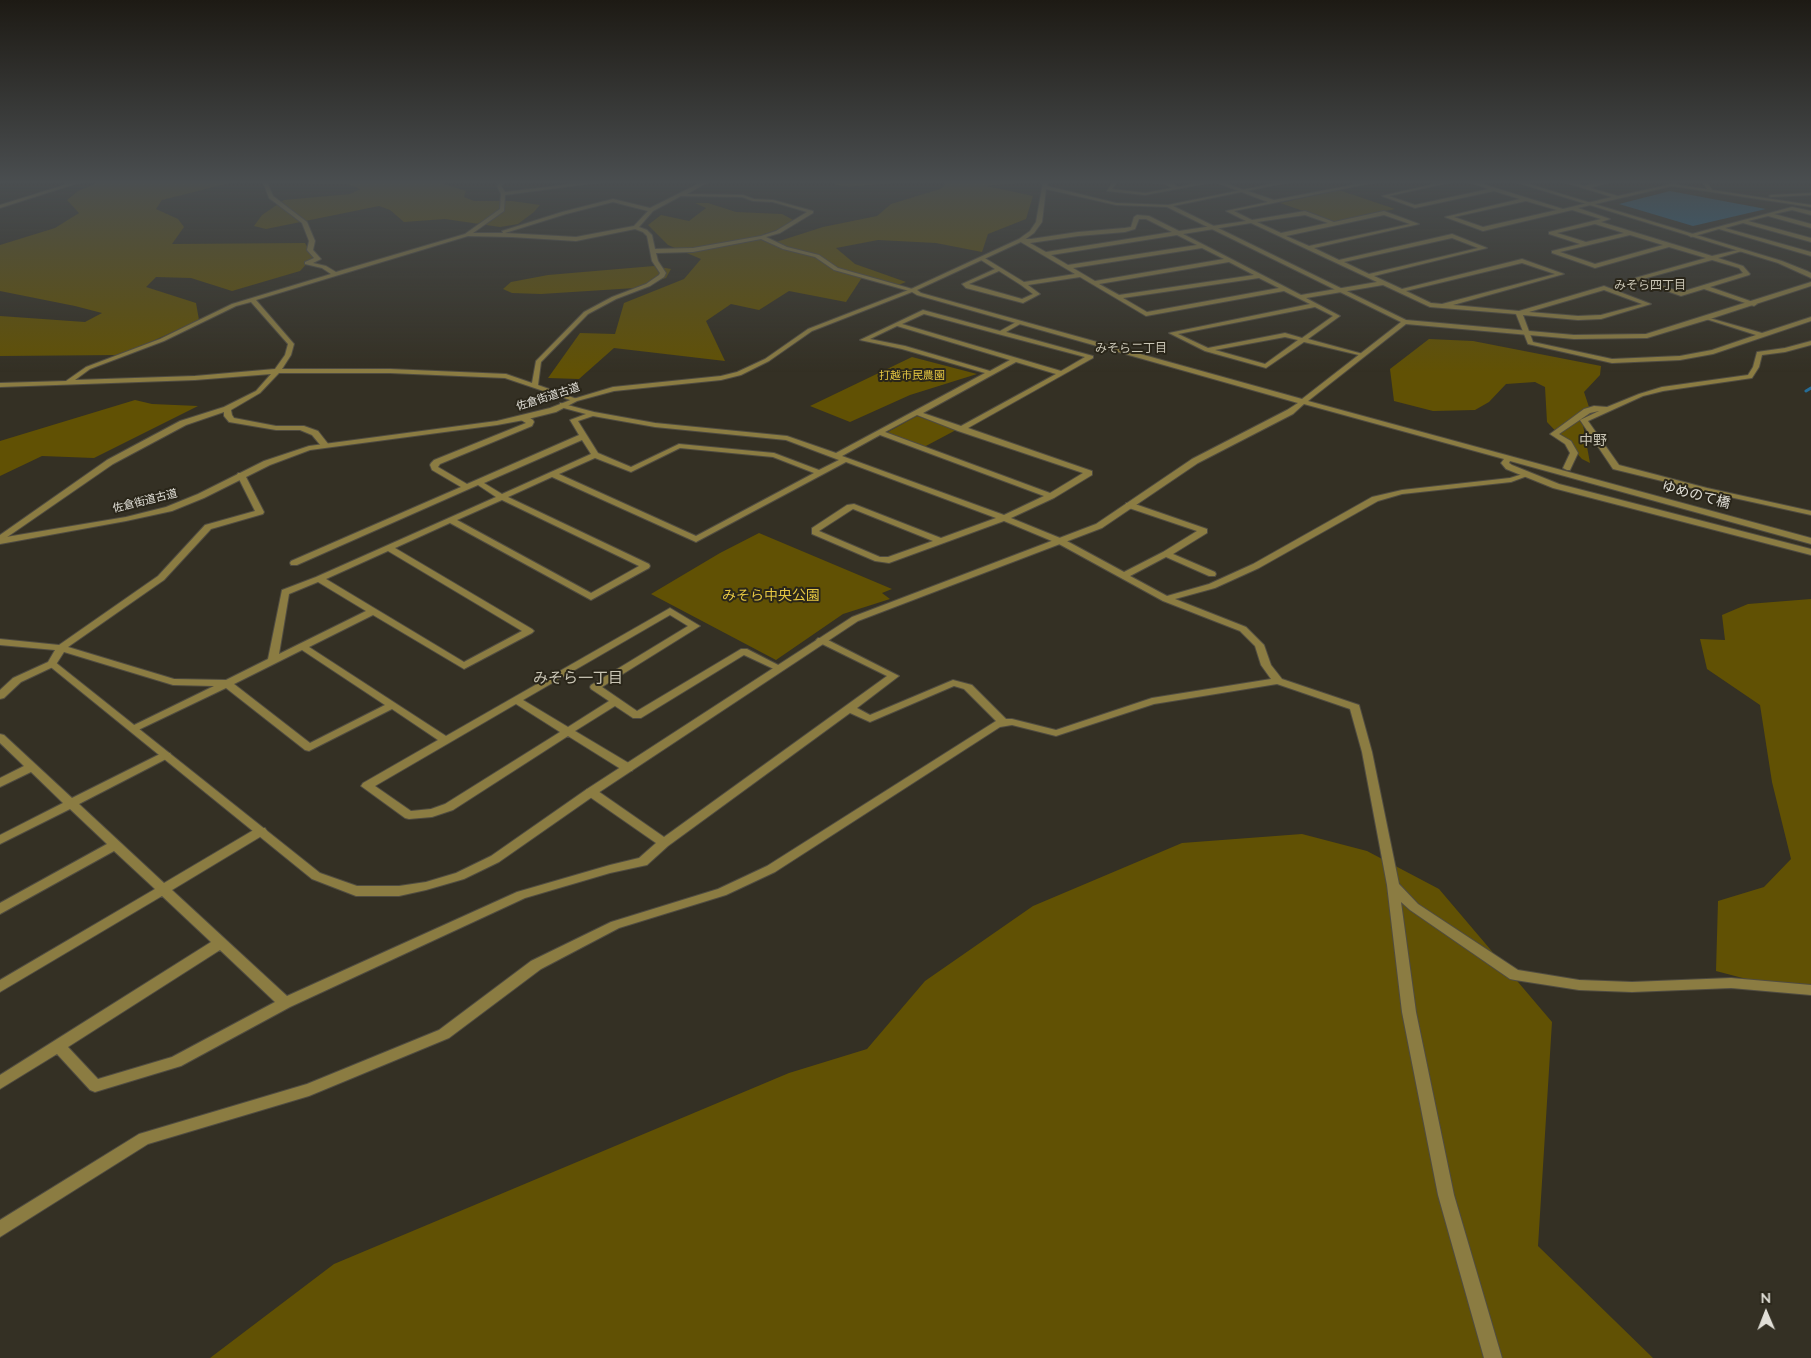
<!DOCTYPE html>
<html>
<head>
<meta charset="utf-8">
<style>
	body { margin:0 }
	#map { position:relative; width:1811px; height:1358px; overflow:hidden; background:#343024; font-family:Mulish,sans-serif }
	canvas { display:block }
	.north { position:absolute; left:1741px; top:1288px; width:50px; height:50px; -webkit-text-stroke:4px #2a261a; paint-order:stroke; rotate:359deg; font-size:14px; font-weight:700; line-height:20px; text-align:center; color:#e1dfd7 }
	.north::after { content:''; display:block; margin:auto; width:18px; height:22px; background:#e1dfd7; clip-path:polygon(50% 0,100% 100%,50% 72%,0 100%) }
</style>
</head>
<body>
<div id="map">
<canvas width="1811" height="1358"></canvas>
<div class="north">N</div>
</div>
<script>
const ctx = document.querySelector('canvas').getContext('2d');
ctx.lineJoin = 'round';
function fillPath(path, color) { ctx.fillStyle = color; ctx.fill(path, 'evenodd'); }
const toPath = rows => new Path2D(rows.map(r => 'M' + r).join(''));
function stroke(path, color, width, dash) { ctx.strokeStyle = color; ctx.lineWidth = width; ctx.lineCap = dash ? 'butt' : 'round'; ctx.setLineDash(dash || []); ctx.stroke(path); }
function drawText(font, color, halo, rows, align = 'center') {
  ctx.font = font + ' Mulish,"Noto Sans JP",sans-serif'; ctx.lineWidth = 4; ctx.setLineDash([]); ctx.textBaseline = 'middle'; ctx.strokeStyle = halo; ctx.fillStyle = color; for (const [text, x, y, turn = 0] of rows) {
    ctx.save(); ctx.translate(x, y); ctx.rotate((+turn || 0) * Math.PI / 180); ctx.textAlign = isNaN(turn) ? turn : align; if (halo) ctx.strokeText(text, 0, 0); ctx.fillText(text, 0, 0); ctx.restore();
  }
}
fillPath(toPath([
	[99,182,234,182,162,200,156,209,178,219,184,227,172,244,305,243,313,257,300,271,232,291,191,278,156,277,146,287,196,303,199,320,122,355,0,356,0,316,85,322,102,313,75,306,0,291,0,245,55,228,79,213,67,200,78,191],
	[248,182,438,182,466,191,464,197,474,201,512,201,540,205,534,212,518,224,500,227,445,219,404,222,390,210,379,206,266,229,254,226,262,215,284,200,350,194,360,189,347,184],
	[835,182,904,182,849,187,836,185],
	[945,182,1026,182,987,186,1033,196,1026,219,988,234,982,252,936,243,878,240,836,248,855,264,906,282,898,285,863,276,846,302,789,291,759,310,731,304,706,321,725,361,614,348,579,379,548,378,580,333,615,334,624,303,684,279,701,259,668,245,648,225,661,215,689,221,706,208,695,203,708,203,736,212,782,214,799,223,764,234,770,244,823,227,877,216,891,204,940,189,944,186],
	[1339,190,1395,209,1335,222,1280,203],
	[654,266,671,269,666,278,635,288,541,294,512,293,503,289,511,282,548,275],
	[1429,339,1473,341,1601,366,1600,375,1584,392,1589,407,1577,418,1583,425,1590,463,1582,459,1547,422,1545,387,1535,382,1506,384,1489,402,1475,410,1433,411,1394,401,1390,369],
	[912,357,977,374,910,395,850,422,810,406],
	[135,400,152,404,198,406,94,458,42,456,0,476,0,441],
	[917,416,956,430,924,447,886,433],
	[759,533,892,589,882,593,890,599,843,614,776,660,651,594,720,553],
	[1811,599,1811,996,1716,971,1718,901,1764,887,1791,859,1772,782,1760,705,1707,669,1700,639,1725,640,1722,615,1748,604],
	[1302,834,1367,851,1439,889,1552,1022,1538,1246,1653,1358,210,1358,334,1264,789,1073,867,1049,925,981,1033,906,1182,843]
]), '#615104');
fillPath(toPath([
	[1670,191,1766,209,1693,226,1619,204]
]), '#266c96');
stroke(toPath([
	[1806,391,1811,388]
]), '#266c96', 3);
const minor = toPath([
	[74,182,81,182,0,208,0,205,74,182],
	[263,182,267,182,273,196,307,222,315,241,313,250,321,259,313,263,326,266,336,272,465,234,500,209,501,194,497,186,500,182,504,182,501,186,505,192,589,182,602,182,505,195,504,211,473,233,503,233,502,231,562,212,613,199,650,208,702,182,708,182,687,194,743,195,754,199,773,200,813,211,813,213,780,233,766,237,787,247,819,255,838,268,916,290,913,292,834,270,815,257,783,249,761,239,693,252,656,253,658,261,666,273,664,277,650,286,616,299,588,314,541,362,538,385,577,399,577,401,573,401,505,378,390,373,279,373,260,393,231,410,232,415,234,418,276,426,304,426,318,431,329,445,328,447,322,447,312,435,300,430,276,430,229,422,224,416,224,412,186,425,113,464,0,542,0,535,107,460,180,421,224,407,256,391,271,374,195,380,0,387,0,383,66,381,86,367,160,339,232,304,331,274,322,268,305,264,305,262,314,258,307,250,309,241,302,223,269,198,263,182],
	[681,196,742,197,753,201,773,202,807,212,776,231,761,236,693,248,655,249,652,235,647,230,639,227,653,211,681,196],
	[613,202,648,211,634,226,576,237,505,233,566,214,613,202],
	[635,229,643,232,647,236,652,261,660,273,659,275,646,284,612,297,584,312,536,361,532,383,506,374,390,369,282,369,291,355,294,344,256,300,468,236,512,237,576,241,635,229],
	[251,302,288,344,285,355,275,369,195,376,75,380,90,369,164,341,236,306,251,302],
	[1113,182,1117,182,1112,189,1145,193,1172,188,1165,184,1151,182,1168,182,1178,187,1204,182,1214,182,1145,195,1107,191,1113,182],
	[1215,182,1221,182,1274,200,1368,182,1377,182,1234,211,1252,220,1305,211,1334,222,1384,211,1419,224,1314,248,1339,260,1452,234,1487,248,1374,276,1402,289,1522,259,1564,274,1453,305,1519,311,1604,286,1651,304,1601,319,1578,320,1523,315,1533,342,1612,359,1680,356,1712,350,1756,335,1706,319,1706,317,1762,333,1811,317,1811,321,1713,354,1680,360,1612,363,1528,344,1516,314,1430,307,1383,285,1306,298,1340,316,1308,339,1363,354,1363,356,1304,342,1266,368,1205,351,1169,333,1310,304,1284,291,1146,316,1080,277,1028,285,1040,294,1023,303,966,288,962,284,995,269,981,260,981,258,983,257,1024,282,1075,274,1019,241,1019,239,1031,239,1078,232,1125,228,1131,227,1134,217,1137,215,1149,216,1179,231,1246,221,1226,211,1268,202,1215,182],
	[1305,215,1328,223,1281,233,1257,222,1305,215],
	[1384,215,1410,224,1309,246,1286,236,1384,215],
	[1139,219,1146,219,1172,232,1046,252,1030,243,1078,236,1125,232,1135,229,1139,219],
	[1251,223,1377,282,1301,295,1183,234,1251,223],
	[1177,235,1197,245,1068,265,1051,255,1177,235],
	[1452,238,1478,248,1369,274,1344,262,1452,238],
	[1202,248,1224,259,1095,281,1073,268,1202,248],
	[1229,262,1254,275,1119,295,1099,284,1229,262],
	[1522,263,1555,274,1442,304,1431,303,1406,291,1522,263],
	[999,271,1021,285,1033,294,1022,299,969,284,999,271],
	[1259,278,1279,288,1147,312,1123,298,1259,278],
	[1604,290,1642,304,1601,315,1578,316,1529,312,1604,290],
	[1315,307,1333,316,1302,338,1285,333,1208,348,1178,334,1315,307],
	[1285,337,1298,340,1265,364,1215,350,1285,337],
	[1443,182,1452,182,1389,196,1415,205,1489,189,1469,182,1476,182,1563,209,1612,197,1564,182,1571,182,1584,186,1601,182,1609,182,1590,188,1618,196,1672,184,1811,205,1811,207,1672,186,1578,208,1610,219,1601,222,1712,256,1742,249,1742,251,1718,258,1743,266,1750,274,1749,275,1710,287,1756,303,1757,304,1754,306,1704,289,1681,296,1635,280,1635,278,1706,258,1669,247,1595,268,1552,253,1552,251,1580,244,1549,234,1549,232,1601,219,1572,210,1483,231,1445,217,1520,199,1494,191,1415,208,1382,196,1443,182],
	[1526,201,1557,210,1483,227,1454,217,1526,201],
	[1595,224,1624,233,1586,242,1557,233,1595,224],
	[1630,235,1663,245,1595,264,1560,252,1630,235],
	[1712,260,1739,268,1743,273,1681,292,1643,279,1712,260],
	[1811,193,1811,195,1771,197,1769,196,1771,195,1811,193],
	[1792,207,1811,211,1811,215,1792,210,1774,214,1811,224,1811,228,1768,216,1748,221,1811,238,1811,242,1743,223,1725,228,1811,252,1811,256,1719,229,1691,237,1688,235,1792,207],
	[923,310,1000,331,1018,321,1022,321,1022,323,1006,332,1093,356,1093,358,968,428,1092,471,1092,475,1054,498,1011,518,1065,540,1124,572,1163,552,1197,531,1126,507,1126,503,1132,503,1207,529,1207,533,1173,554,1215,572,1216,574,1215,576,1209,576,1166,557,1130,576,1167,596,1209,584,1253,564,1372,497,1402,490,1510,478,1526,473,1530,475,1511,482,1402,494,1378,501,1259,568,1215,588,1175,599,1246,627,1264,645,1271,665,1282,679,1359,705,1372,752,1399,884,1418,904,1518,970,1579,980,1632,982,1731,978,1811,985,1811,995,1731,988,1632,992,1579,990,1515,980,1510,979,1410,910,1401,902,1416,1012,1454,1195,1502,1358,1484,1358,1438,1195,1402,1012,1387,885,1362,752,1350,709,1277,684,1154,704,1056,736,1012,725,1000,727,775,872,726,895,619,928,541,969,449,1038,309,1096,148,1144,0,1237,0,1220,139,1134,307,1084,439,1030,531,961,611,922,718,889,767,866,996,721,964,689,954,686,870,722,850,713,668,846,647,865,610,873,525,898,290,1007,181,1066,95,1092,90,1090,57,1054,0,1089,0,1075,211,942,162,896,0,992,0,980,155,889,114,851,0,914,0,903,107,844,70,809,0,844,0,835,63,803,31,772,0,787,0,778,24,766,0,743,0,734,4,735,72,798,162,753,170,753,171,755,170,757,79,804,164,883,257,828,265,828,267,831,265,834,172,890,287,996,517,892,610,865,639,858,656,843,587,795,585,792,587,789,595,789,664,837,887,676,818,642,816,640,818,638,824,638,899,676,857,708,870,715,953,680,972,685,1006,719,1012,719,1056,730,1152,698,1271,679,1261,665,1255,646,1240,631,1163,601,1059,544,1004,521,889,563,875,561,812,534,812,528,847,505,854,504,941,538,996,518,846,462,696,542,552,477,508,497,649,564,650,566,649,568,591,600,450,523,395,548,532,629,534,631,532,633,464,669,373,615,309,647,446,736,670,608,700,626,602,687,637,711,741,649,747,649,784,668,779,671,776,670,744,655,641,718,633,718,615,706,575,731,632,765,633,768,632,771,624,771,568,736,453,810,432,817,409,819,405,818,361,786,363,783,438,740,392,709,309,751,305,750,226,688,134,732,129,729,130,727,214,686,173,685,64,652,55,666,21,682,4,698,0,699,0,690,13,678,48,662,55,650,0,645,0,639,59,645,158,576,205,525,255,511,237,475,238,473,244,473,245,475,264,512,263,514,211,529,164,580,68,647,174,679,226,680,268,659,282,590,316,577,496,497,478,485,297,565,291,565,290,563,291,561,461,487,432,470,430,465,431,463,434,460,526,423,521,420,521,416,527,416,533,420,534,422,532,426,440,464,438,467,467,484,579,435,570,420,586,414,560,407,560,403,594,412,655,423,787,436,836,453,985,373,902,349,860,340,923,310],
	[924,314,998,334,1085,357,1061,371,902,324,924,314],
	[897,326,1010,360,990,371,905,346,870,339,897,326],
	[1016,362,1056,374,961,426,923,413,1016,362],
	[917,415,958,431,1083,473,1050,493,885,432,917,415],
	[593,416,655,427,786,440,839,460,819,470,774,453,679,444,631,467,598,453,578,421,593,416],
	[880,435,1044,496,1004,515,842,456,880,435],
	[582,440,591,454,502,494,484,483,582,440],
	[680,448,773,457,814,473,696,536,559,474,595,458,631,472,680,448],
	[502,500,639,566,591,593,457,520,502,500],
	[853,509,933,541,888,557,880,557,819,531,853,509],
	[388,551,522,631,464,662,326,579,388,551],
	[318,582,366,611,279,654,289,594,318,582],
	[670,615,688,626,591,685,590,687,591,689,609,701,568,727,523,700,670,615],
	[302,650,385,705,310,743,234,684,302,650],
	[516,704,560,732,445,804,431,809,411,811,375,786,516,704],
	[220,950,275,1002,172,1057,98,1079,68,1047,220,950],
	[1811,341,1811,345,1785,352,1762,355,1759,367,1752,378,1663,391,1643,396,1588,421,1619,465,1707,488,1811,511,1811,515,1707,492,1613,469,1580,420,1599,411,1590,413,1559,434,1571,441,1578,453,1570,470,1567,470,1563,468,1570,453,1565,444,1550,434,1584,409,1594,406,1607,407,1639,394,1662,387,1748,375,1753,367,1757,352,1785,348,1811,341]
]);
const tertiary = toPath([
	[1043,182,1047,182,1047,186,1116,203,1168,205,1281,182,1290,182,1173,206,1406,320,1574,335,1646,334,1811,282,1811,286,1710,319,1647,338,1574,339,1406,324,1308,401,1811,538,1811,544,1510,461,1509,463,1512,465,1559,484,1811,549,1811,555,1553,488,1506,469,1501,463,1504,459,1304,404,1293,414,1198,463,1102,528,858,621,595,795,499,862,464,879,426,890,399,896,356,896,312,879,47,664,49,662,55,662,320,873,357,886,399,886,426,882,456,873,491,856,587,789,852,617,1096,524,1192,459,1287,410,1298,403,917,295,912,292,812,331,769,361,741,375,721,380,614,391,577,401,556,412,524,420,497,425,310,450,270,465,204,498,172,511,126,521,0,544,0,538,126,517,166,507,198,494,264,461,309,446,497,421,550,408,573,399,613,387,721,376,737,372,765,359,808,329,911,289,1019,239,1030,231,1036,222,1043,182],
	[1046,189,1116,205,1167,207,1401,322,1302,399,921,293,917,290,1023,241,1034,233,1042,222,1046,189],
	[1515,182,1522,182,1782,261,1807,271,1811,273,1811,278,1778,263,1515,182],
	[1702,182,1707,182,1712,190,1708,190,1702,182]
]);
stroke(minor, '#504c41', 2);
stroke(tertiary, '#504c41', 2);
fillPath(minor, '#8b7c42');
fillPath(tertiary, '#8b7c42');
const sky = ctx.createLinearGradient(0, 0, 0, 372);
sky.addColorStop(0, '#1d1a14');
sky.addColorStop(0.49, '#4a4e50');
sky.addColorStop(1, '#4a4e5000');
ctx.fillStyle = sky;
ctx.fillRect(0, 0, 1811, 372);
drawText('11px', '#e6c742', '#2a261a', [
	["打越市民農園",912,376]
]);
drawText('11px', '#e1dfd7', '#2a261a', [
	["佐倉街道古道",548,397,-18],
	["佐倉街道古道",145,501,-14]
]);
drawText('12px', '#c9c5b5', '#2a261a', [
	["みそら四丁目",1650,285],
	["みそら二丁目",1131,348]
]);
drawText('14px', '#c9c5b5', '#2a261a', [
	["中野",1593,441]
]);
drawText('14px', '#e1dfd7', '#2a261a', [
	["ゆめのて橋",1696,495,15]
]);
drawText('14px', '#e6c742', '#2a261a', [
	["みそら中央公園",771,596]
]);
drawText('15px', '#c9c5b5', '#2a261a', [
	["みそら一丁目",578,678]
]);
</script>
</body>
</html>
